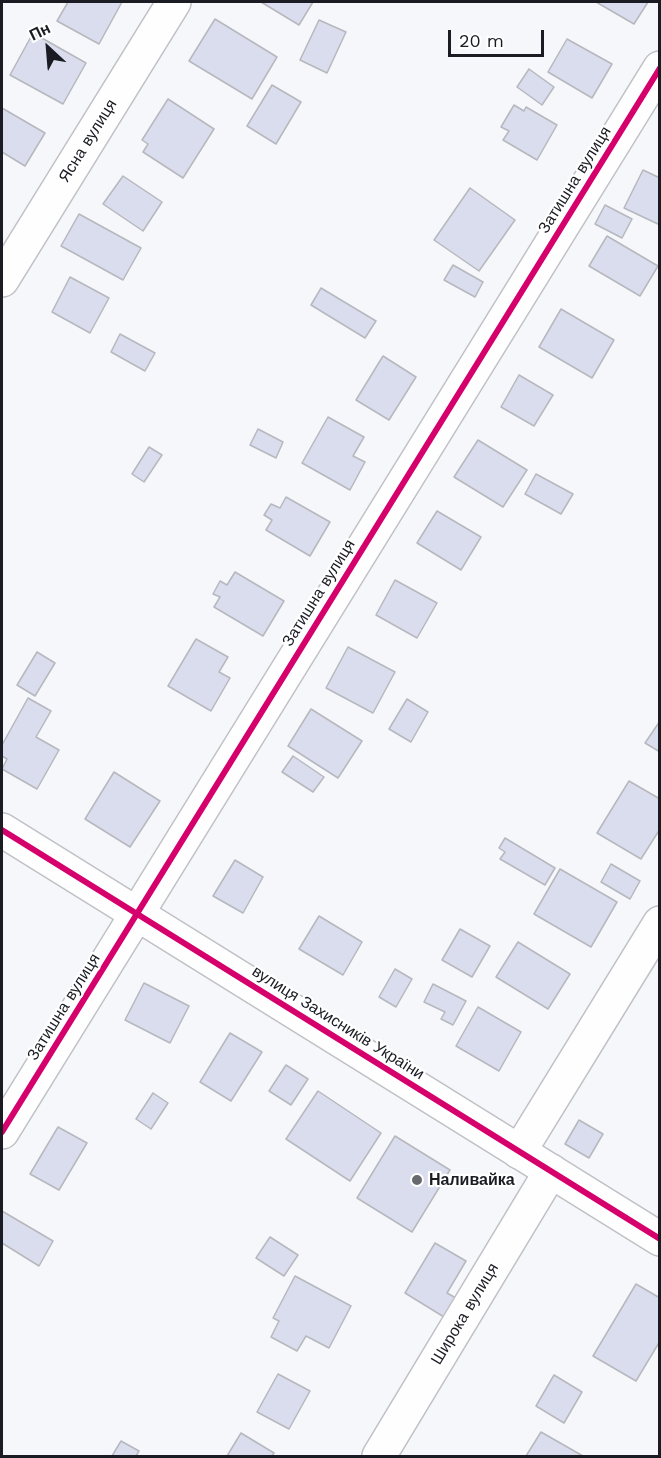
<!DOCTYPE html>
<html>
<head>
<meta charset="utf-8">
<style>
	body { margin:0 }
	#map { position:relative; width:661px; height:1458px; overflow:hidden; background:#f6f7fb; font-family:"Work Sans",sans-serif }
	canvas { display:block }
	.frame { position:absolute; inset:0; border:3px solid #1b1c23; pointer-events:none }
	.north { position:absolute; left:18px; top:18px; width:60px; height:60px; -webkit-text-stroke:4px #fff; paint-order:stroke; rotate:334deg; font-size:16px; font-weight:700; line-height:24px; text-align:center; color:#1b1c23 }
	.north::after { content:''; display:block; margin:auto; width:21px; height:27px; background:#1b1c23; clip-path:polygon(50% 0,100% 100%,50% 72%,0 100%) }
	.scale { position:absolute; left:448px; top:30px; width:96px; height:27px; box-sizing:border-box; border:3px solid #1b1c23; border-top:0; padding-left:8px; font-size:18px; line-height:21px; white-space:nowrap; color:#1b1c23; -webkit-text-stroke:4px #fff; paint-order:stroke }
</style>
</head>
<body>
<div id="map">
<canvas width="661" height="1458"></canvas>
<div class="frame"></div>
<div class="north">Пн</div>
<div class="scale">20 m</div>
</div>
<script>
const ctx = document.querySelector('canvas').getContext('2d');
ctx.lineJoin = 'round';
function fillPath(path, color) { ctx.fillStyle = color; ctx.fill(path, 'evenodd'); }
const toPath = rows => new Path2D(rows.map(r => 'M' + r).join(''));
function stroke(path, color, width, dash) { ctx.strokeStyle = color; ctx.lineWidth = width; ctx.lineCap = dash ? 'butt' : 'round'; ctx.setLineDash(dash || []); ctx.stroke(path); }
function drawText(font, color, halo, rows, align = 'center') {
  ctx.font = font + ' "Work Sans",sans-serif'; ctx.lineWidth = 4.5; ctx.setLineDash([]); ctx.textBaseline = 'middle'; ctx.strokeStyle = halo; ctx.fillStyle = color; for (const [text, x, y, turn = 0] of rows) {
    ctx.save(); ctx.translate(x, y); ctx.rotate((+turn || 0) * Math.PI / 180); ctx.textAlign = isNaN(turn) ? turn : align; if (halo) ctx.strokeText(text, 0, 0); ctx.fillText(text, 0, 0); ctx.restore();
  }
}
const building = toPath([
	[68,2,122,2,99,44,57,21,68,2],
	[261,2,313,2,299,25,261,2],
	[596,2,648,2,634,24,596,2],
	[215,19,277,57,252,99,189,61,215,19],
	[319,20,346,32,327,73,300,60,319,20],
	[33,33,86,63,63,104,10,75,33,33],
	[567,39,612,64,592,98,548,72,567,39],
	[529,69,554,87,542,105,517,87,529,69],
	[272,85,301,102,276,144,247,126,272,85],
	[168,99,214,129,183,178,143,152,148,144,142,140,168,99],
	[514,105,524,111,526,107,557,125,537,160,503,140,509,131,501,127,514,105],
	[2,108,45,133,25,166,2,152,2,108],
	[643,170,660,178,660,225,624,208,643,170],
	[123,176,162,202,143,231,103,204,123,176],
	[470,188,515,220,479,271,434,240,470,188],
	[605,205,632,219,622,238,595,224,605,205],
	[79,214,141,248,123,280,61,246,79,214],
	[607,236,658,266,640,296,589,266,607,236],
	[453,265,483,282,475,297,444,280,453,265],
	[70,277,109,298,90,333,52,312,70,277],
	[321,288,376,321,365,338,311,305,321,288],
	[561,309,614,340,592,378,539,347,561,309],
	[120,334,155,353,145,371,111,352,120,334],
	[383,356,416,377,389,420,356,400,383,356],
	[519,375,553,395,534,426,501,407,519,375],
	[328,417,364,437,353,456,365,462,350,490,302,463,328,417],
	[258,429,283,442,276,458,250,445,258,429],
	[478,440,527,470,503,507,454,477,478,440],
	[149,447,162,455,144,482,132,474,149,447],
	[536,474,573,494,561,514,525,494,536,474],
	[286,497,330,522,310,556,266,530,272,520,264,515,271,504,280,508,286,497],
	[437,511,481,537,461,570,417,543,437,511],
	[235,572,284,601,263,636,214,607,220,597,213,594,220,581,227,585,235,572],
	[395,580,437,603,417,638,376,615,395,580],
	[196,639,228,657,219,672,230,678,211,711,168,686,196,639],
	[348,647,395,672,373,713,326,688,348,647],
	[37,652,55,663,35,696,17,685,37,652],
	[28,698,51,711,36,737,59,750,37,789,2,769,7,759,2,756,2,745,28,698],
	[407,699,428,712,411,742,389,729,407,699],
	[311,709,362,741,338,778,288,746,311,709],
	[660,721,660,752,645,743,660,721],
	[293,756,324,777,313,792,282,772,293,756],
	[114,772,160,801,130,847,85,819,114,772],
	[629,781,660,799,660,829,641,859,597,833,629,781],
	[505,838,555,868,545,885,500,859,505,852,499,848,505,838],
	[235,860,263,877,243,913,213,896,235,860],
	[611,864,640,881,630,899,601,882,611,864],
	[560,869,617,902,591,947,534,914,560,869],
	[319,916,362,942,343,975,299,949,319,916],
	[460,929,490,946,472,977,442,960,460,929],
	[518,942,570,974,548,1009,496,977,518,942],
	[395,969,412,979,396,1007,379,997,395,969],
	[144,983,189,1006,170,1043,125,1020,144,983],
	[433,984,466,1001,453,1025,441,1019,445,1012,424,1002,433,984],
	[478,1007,521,1032,499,1071,456,1046,478,1007],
	[230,1033,262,1052,231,1101,200,1082,230,1033],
	[286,1065,308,1079,291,1105,269,1091,286,1065],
	[318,1091,381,1133,350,1181,286,1139,318,1091],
	[153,1093,168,1103,151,1129,136,1119,153,1093],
	[579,1120,603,1134,589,1158,565,1144,579,1120],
	[58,1127,87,1143,59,1190,30,1174,58,1127],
	[395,1136,450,1170,412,1232,357,1198,395,1136],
	[2,1211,53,1241,39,1266,2,1243,2,1211],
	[270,1237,298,1255,284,1276,256,1258,270,1237],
	[435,1243,466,1261,447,1293,456,1298,444,1317,405,1293,435,1243],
	[295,1276,351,1306,329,1348,306,1336,297,1351,271,1337,279,1321,273,1318,295,1276],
	[636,1284,660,1298,660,1341,636,1381,593,1356,636,1284],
	[278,1374,310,1391,289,1429,257,1412,278,1374],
	[554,1375,582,1392,564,1423,536,1406,554,1375],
	[541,1432,583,1456,526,1456,541,1432],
	[241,1433,274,1453,272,1456,227,1456,241,1433],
	[121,1441,139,1451,136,1456,112,1456,121,1441]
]);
fillPath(building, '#d9dded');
stroke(building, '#b6b8bd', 1.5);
const street = toPath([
	[2,280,174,2],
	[2,1132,660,68],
	[519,1152,660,923],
	[379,1456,551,1171]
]);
const secondary = toPath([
	[2,830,660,1239]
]);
stroke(street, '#c0c1c6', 36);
stroke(secondary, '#c0c1c6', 36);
stroke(street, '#fefefe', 33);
stroke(secondary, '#fefefe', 33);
stroke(toPath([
	[2,830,660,1239],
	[2,1132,660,68]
]), '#d6006c', 6);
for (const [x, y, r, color] of [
	[417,1180,6,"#68696f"]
]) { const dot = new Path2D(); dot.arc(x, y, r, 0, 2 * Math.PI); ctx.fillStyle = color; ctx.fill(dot); stroke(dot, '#fff', 2); }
drawText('16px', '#1b1c23', '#fff', [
	["Ясна вулиця",88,141,-58],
	["Затишна вулиця",575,180,-58],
	["Затишна вулиця",319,593,-58],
	["Затишна вулиця",64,1007,-58],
	["вулиця Захисників України",338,1023,32],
	["Широка вулиця",465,1314,-59]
]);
drawText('bold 16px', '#1b1c23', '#fff', [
	["Наливайка",429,1180]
], 'left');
</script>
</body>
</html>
